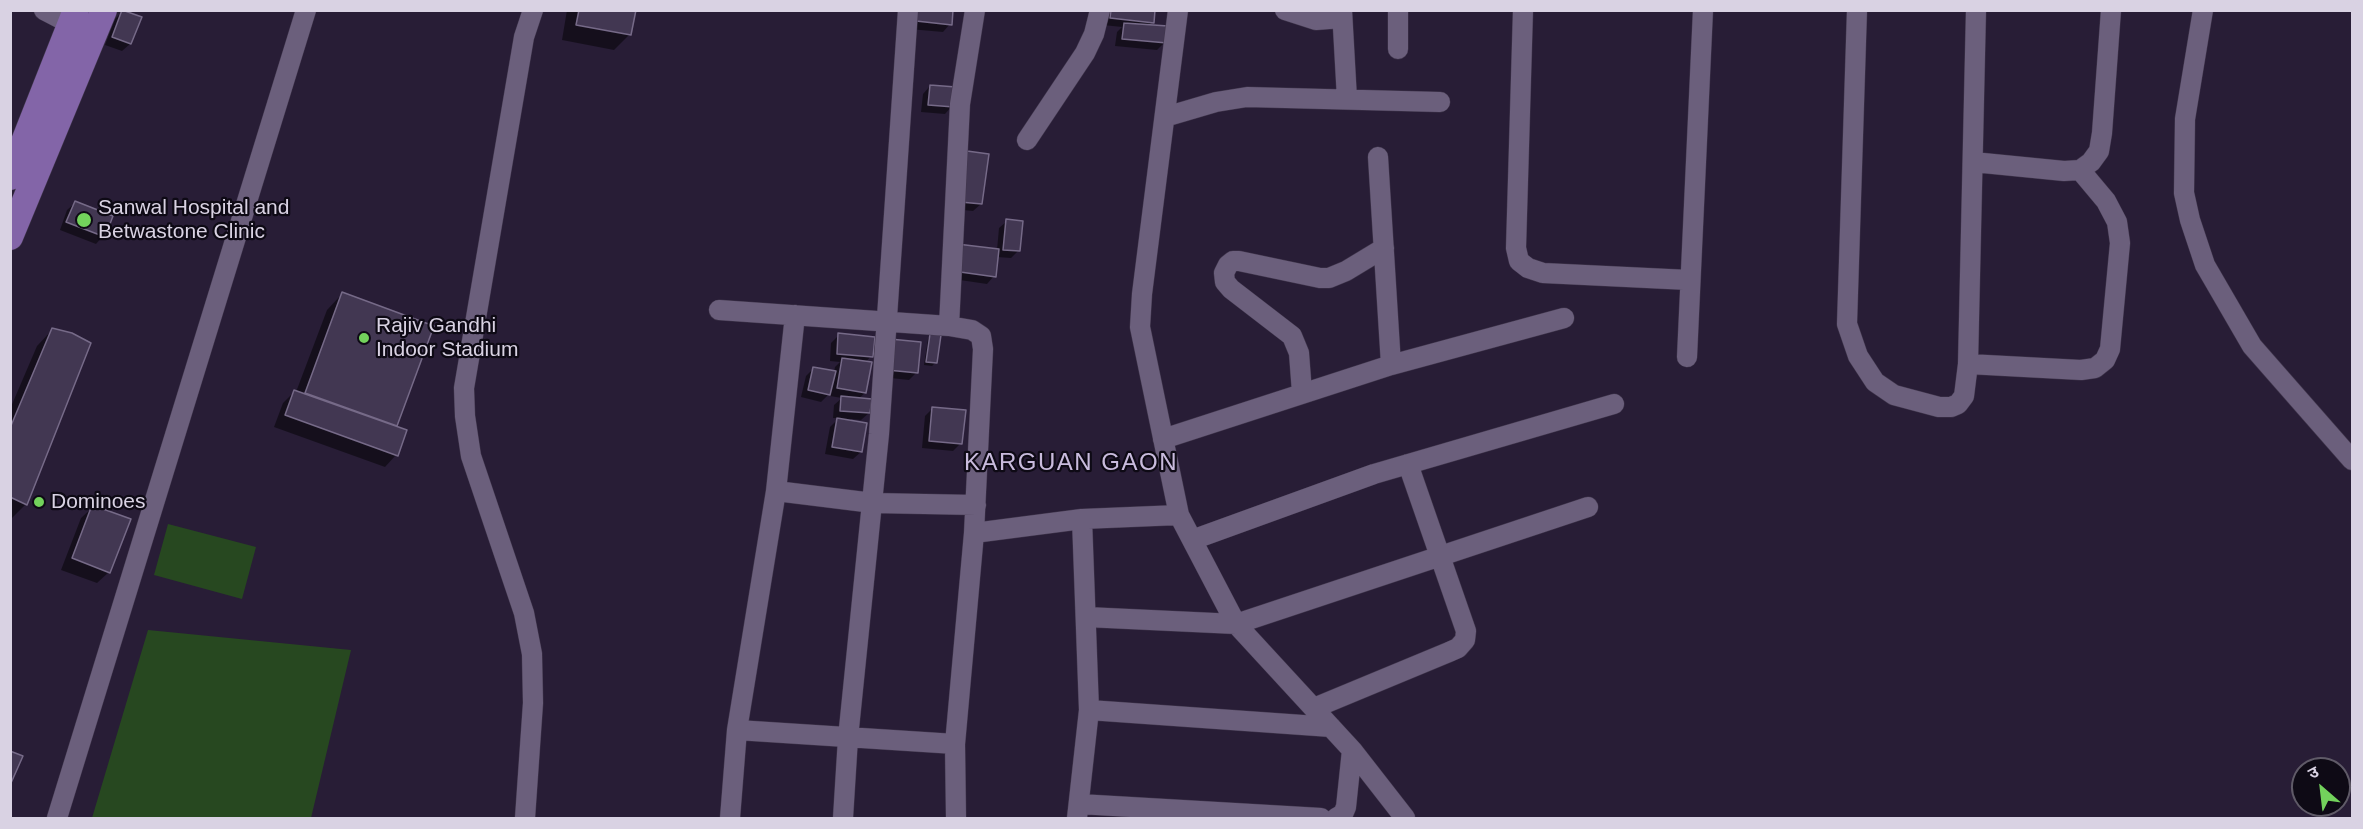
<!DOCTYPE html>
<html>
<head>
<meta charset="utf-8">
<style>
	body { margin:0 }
	#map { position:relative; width:2363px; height:829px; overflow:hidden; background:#281d36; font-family:Helvetica,"Noto Sans Devanagari",sans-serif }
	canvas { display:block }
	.frame { position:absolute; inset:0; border:12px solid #d9d2e3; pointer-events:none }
	.north { position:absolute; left:2291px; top:757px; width:60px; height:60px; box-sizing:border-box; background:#0e0a15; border:2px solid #5f5a67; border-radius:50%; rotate:332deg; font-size:16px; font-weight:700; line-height:24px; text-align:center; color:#d9d2e3 }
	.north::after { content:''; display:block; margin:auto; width:21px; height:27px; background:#73d25c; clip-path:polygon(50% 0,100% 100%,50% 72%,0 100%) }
</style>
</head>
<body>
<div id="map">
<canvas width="2363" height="829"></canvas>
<div class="frame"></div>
<div class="north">उ</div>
</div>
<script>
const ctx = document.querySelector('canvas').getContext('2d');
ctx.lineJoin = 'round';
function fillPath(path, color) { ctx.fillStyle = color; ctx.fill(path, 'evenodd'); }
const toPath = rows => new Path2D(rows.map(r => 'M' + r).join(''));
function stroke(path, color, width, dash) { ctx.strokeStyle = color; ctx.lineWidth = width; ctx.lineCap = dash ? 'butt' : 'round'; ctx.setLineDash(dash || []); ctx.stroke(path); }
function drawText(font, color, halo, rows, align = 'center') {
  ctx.font = font + ' Helvetica,sans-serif'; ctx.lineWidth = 4.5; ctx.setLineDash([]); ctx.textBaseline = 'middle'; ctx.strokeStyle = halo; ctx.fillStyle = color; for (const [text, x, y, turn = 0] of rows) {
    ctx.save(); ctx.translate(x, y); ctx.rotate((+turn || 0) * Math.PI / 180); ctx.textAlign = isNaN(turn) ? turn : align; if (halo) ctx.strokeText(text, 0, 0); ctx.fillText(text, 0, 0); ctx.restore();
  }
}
fillPath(toPath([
	[168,524,256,547,242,599,154,575],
	[148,630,351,650,311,818,92,818]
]), '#274820');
fillPath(toPath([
	[567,10,635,10,630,34,614,50,562,40],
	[910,10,950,24,943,32,909,29],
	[1154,10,1152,22,1148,26,1165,42,1157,50,1115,46,1117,32,1122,27,1103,25,1105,11],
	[123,11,140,18,130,44,122,51,105,45,115,19],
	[930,86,952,106,945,114,921,112,923,94],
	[968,153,981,204,973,211,953,209],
	[75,203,103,236,96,244,60,230,67,210],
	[1007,221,1018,251,1011,258,997,257,994,276,987,284,946,278,997,250,999,228],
	[342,294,432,327,394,427,396,455,385,467,274,427,283,403,295,391,296,392,327,310],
	[52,330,26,504,10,520,10,409,37,346],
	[839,335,871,356,865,363,865,393,858,399,869,413,861,420,851,419,861,452,853,459,825,454,830,427,839,418,833,418,834,405,842,398,830,396,830,393,821,402,801,397,806,376,814,368,834,373,835,367,840,362,830,361,831,343],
	[931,335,935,363,932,366,924,365,928,339],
	[919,343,917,372,909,380,881,377],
	[933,408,961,443,953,451,922,448,925,416],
	[93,507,109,572,97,583,61,570,81,518]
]), '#0007');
const building = toPath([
	[122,10,142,17,131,44,112,37,122,10],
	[579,10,636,10,631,35,576,25,579,10],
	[917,10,953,10,952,25,916,21,917,10],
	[1111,10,1155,10,1154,23,1110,18,1111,10],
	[1124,23,1168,26,1167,43,1122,39,1124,23],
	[930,85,956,87,954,107,928,105,930,85],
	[967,151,989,154,982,204,960,202,967,151],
	[75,201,113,216,105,237,66,222,75,201],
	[1006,219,1023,221,1020,251,1003,250,1006,219],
	[957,244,999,249,996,277,953,271,957,244],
	[342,292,434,326,397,426,305,393,342,292],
	[52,328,72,333,91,343,27,505,10,497,10,428,52,328],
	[838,333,875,337,873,357,837,354,838,333],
	[930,334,941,335,937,363,926,362,930,334],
	[890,339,921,342,918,373,887,370,890,339],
	[842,358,872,362,866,393,837,388,842,358],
	[813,367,836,371,830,395,808,390,813,367],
	[294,390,407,430,398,456,285,415,294,390],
	[841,396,872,399,870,413,840,411,841,396],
	[932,407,966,410,962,444,929,441,932,407],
	[837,418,867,423,862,452,832,447,837,418],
	[92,505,131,519,110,573,72,558,92,505],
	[10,751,23,756,11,783,10,783,10,751]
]);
fillPath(building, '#423752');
stroke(building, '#766a88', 1.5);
const minor = toPath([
	[44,10,71,24],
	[1178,10,1142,294,1140,327,1179,515,1236,624,1352,750,1346,807,1343,814,1336,818],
	[1285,10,1316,20,1342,18],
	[1342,10,1347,99],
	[1398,10,1398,49],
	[1523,10,1516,248,1519,261,1528,268,1543,273,1689,280],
	[1857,10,1847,324,1858,356,1875,382,1894,395,1939,407,1951,407,1958,404,1964,396,1968,364,1976,10],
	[2203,10,2185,119,2184,193,2190,220,2205,265,2252,346,2352,460],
	[1165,117,1216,102,1247,97,1440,102],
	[1027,140,1085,53,1094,34,1100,10],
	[1973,162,2064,171,2080,170,2091,162,2099,151,2102,133,2111,10],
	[719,310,949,326],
	[1687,357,1703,10],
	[1968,364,2081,370,2095,368,2105,360,2110,349,2120,243,2117,222,2106,201,2080,170],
	[1391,365,1564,318],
	[1302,393,1299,353,1292,336,1231,289,1225,282,1224,273,1228,265,1233,261,1239,261,1320,278,1329,278,1346,271,1384,248],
	[1163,439,1391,365,1378,157],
	[776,491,873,503,976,505],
	[974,533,983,349,981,336,972,330,949,326,960,104,975,10],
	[1192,540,1374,474,1614,404],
	[1086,617,1236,624,1588,507],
	[1314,708,1449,652,1458,648,1465,640,1466,631,1408,464],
	[1089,710,1331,727],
	[737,730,955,744],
	[1352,750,1405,818],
	[1079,804,1321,818],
	[57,818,306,10],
	[525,818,533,703,532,654,524,613,471,456,465,416,464,388,524,37,533,10],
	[730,818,737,730,776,491,795,315],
	[843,818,848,738,879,434,908,10],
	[956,818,955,744,974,533,1082,519,1179,515],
	[1077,818,1089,710,1082,519]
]);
const major = toPath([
	[10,177,76,10],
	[10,237,104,10]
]);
stroke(minor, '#41374d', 21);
stroke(major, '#41374d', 27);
stroke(minor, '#6b5f7c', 20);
stroke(major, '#8365a8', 26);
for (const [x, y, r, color] of [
	[84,220,8,"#73d25c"],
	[364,338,6,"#73d25c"],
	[39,502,6,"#73d25c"]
]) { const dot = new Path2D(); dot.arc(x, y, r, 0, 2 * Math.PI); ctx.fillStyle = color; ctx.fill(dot); stroke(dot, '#0e0a15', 2); }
drawText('21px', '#d9d2e3', '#0e0a15', [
	["Sanwal Hospital and",98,208],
	["Betwastone Clinic",98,232],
	["Rajiv Gandhi",376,326],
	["Indoor Stadium",376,350],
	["Dominoes",51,502]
], 'left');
ctx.letterSpacing = '1.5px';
drawText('24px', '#c9bbdd', '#0e0a15', [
	["KARGUAN GAON",1071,463]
]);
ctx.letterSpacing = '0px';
</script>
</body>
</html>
